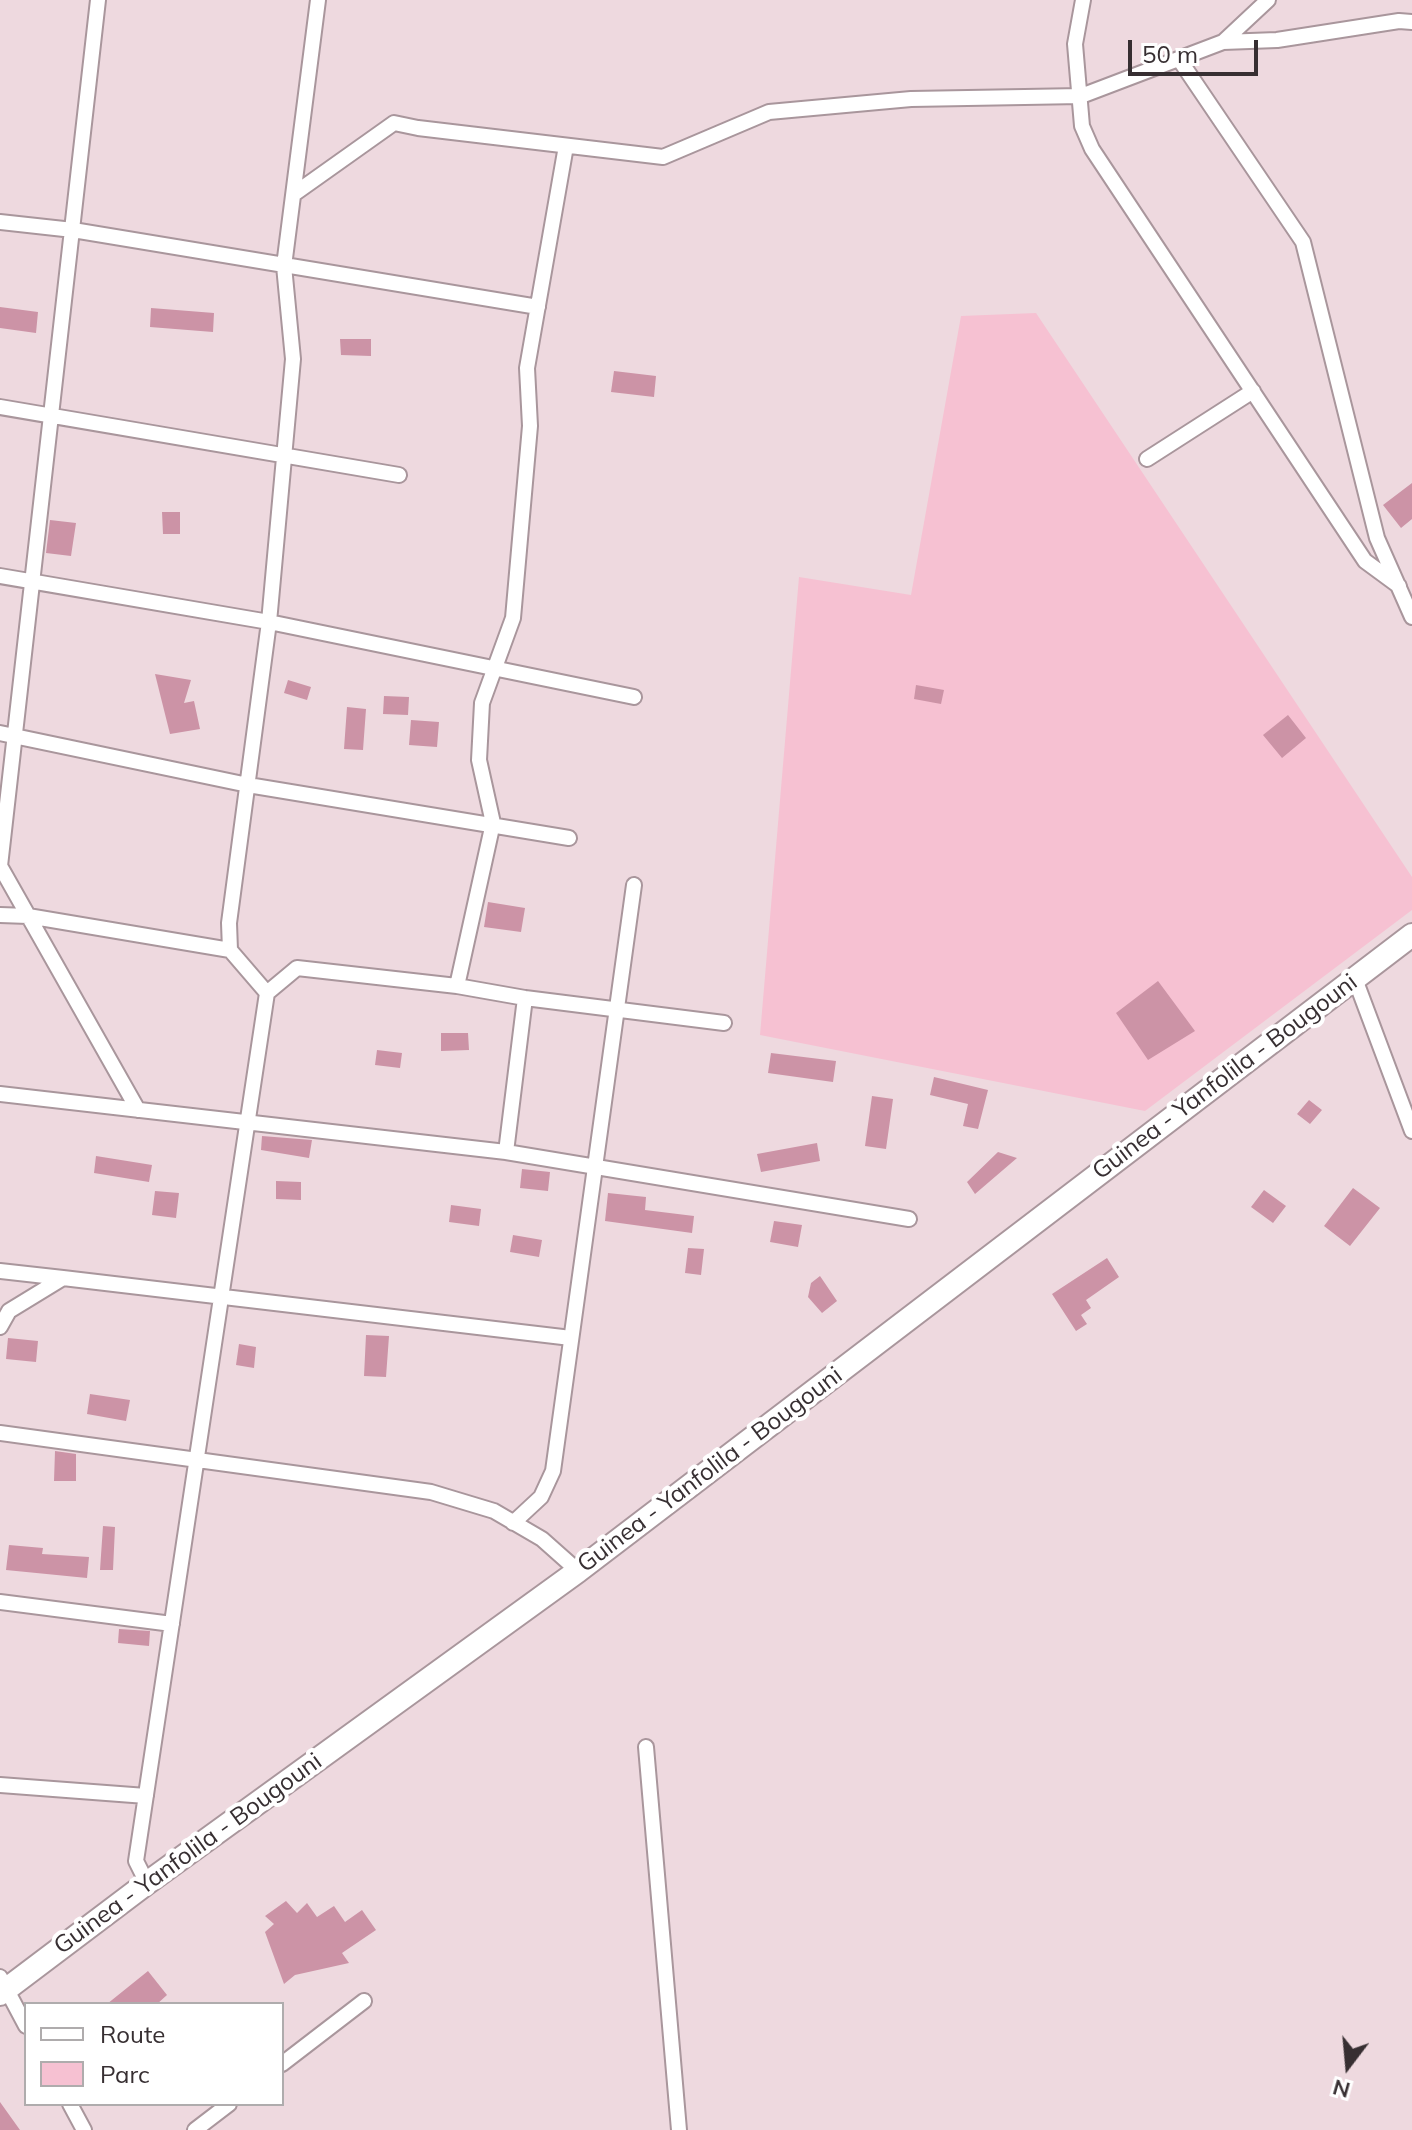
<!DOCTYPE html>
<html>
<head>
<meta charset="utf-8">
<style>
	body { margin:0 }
	#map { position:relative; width:1412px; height:2130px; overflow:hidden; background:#eed9df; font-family:Mulish,sans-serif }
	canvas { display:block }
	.legend { position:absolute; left:24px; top:2002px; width:260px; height:104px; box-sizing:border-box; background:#fff; border:2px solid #afacad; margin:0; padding:10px 14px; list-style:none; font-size:24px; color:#372f32 }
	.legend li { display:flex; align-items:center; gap:16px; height:40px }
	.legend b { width:40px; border:2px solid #afacad }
	.north { position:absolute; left:1308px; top:2026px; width:80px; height:80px; -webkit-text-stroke:6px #fff; paint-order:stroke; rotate:196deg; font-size:22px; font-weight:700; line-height:32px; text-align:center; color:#372f32 }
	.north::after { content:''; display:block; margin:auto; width:28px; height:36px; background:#372f32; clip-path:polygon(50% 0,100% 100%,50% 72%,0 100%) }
	.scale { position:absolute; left:1128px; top:40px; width:130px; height:36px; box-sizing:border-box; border:4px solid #372f32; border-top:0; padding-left:10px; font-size:24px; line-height:28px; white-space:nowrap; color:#372f32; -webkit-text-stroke:6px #fff; paint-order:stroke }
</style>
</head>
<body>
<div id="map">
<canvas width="1412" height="2130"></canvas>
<ul class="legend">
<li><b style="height:10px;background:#fff"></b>Route</li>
<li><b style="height:22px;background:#f6c1d2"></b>Parc</li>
</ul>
<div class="north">N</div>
<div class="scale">50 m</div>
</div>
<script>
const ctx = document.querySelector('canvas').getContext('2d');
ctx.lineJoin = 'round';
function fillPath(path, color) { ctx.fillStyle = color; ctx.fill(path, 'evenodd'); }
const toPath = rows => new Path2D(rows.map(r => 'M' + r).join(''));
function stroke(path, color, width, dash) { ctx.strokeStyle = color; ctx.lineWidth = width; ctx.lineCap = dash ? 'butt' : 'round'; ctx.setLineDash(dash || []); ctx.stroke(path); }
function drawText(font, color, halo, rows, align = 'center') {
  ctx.font = font + ' Mulish,sans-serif'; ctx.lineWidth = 8; ctx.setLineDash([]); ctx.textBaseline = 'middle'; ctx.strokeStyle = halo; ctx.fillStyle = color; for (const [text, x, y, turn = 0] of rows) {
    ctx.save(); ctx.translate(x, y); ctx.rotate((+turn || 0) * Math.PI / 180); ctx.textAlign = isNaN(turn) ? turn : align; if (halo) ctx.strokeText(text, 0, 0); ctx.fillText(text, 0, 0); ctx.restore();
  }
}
fillPath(toPath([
	[1036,313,1412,877,1412,910,1145,1111,760,1035,799,577,911,595,961,316]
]), '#f6c1d2');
fillPath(toPath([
	[0,307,38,312,36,333,0,328],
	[151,308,214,313,213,332,150,327],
	[340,339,371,339,371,356,341,355],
	[614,371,656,376,654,397,611,392],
	[1412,483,1412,519,1401,528,1383,505],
	[162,512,180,512,180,534,163,534],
	[50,520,76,523,71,556,46,553],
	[155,674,191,680,184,703,194,701,200,729,170,734],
	[288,680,311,687,307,700,284,693],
	[916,685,944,690,941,704,914,699],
	[384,696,409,697,408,715,383,714],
	[347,707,366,709,363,750,344,749],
	[1288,715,1306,738,1282,758,1263,735],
	[411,720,439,722,437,747,409,745],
	[488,902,525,908,521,932,484,927],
	[1158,981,1195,1031,1148,1060,1116,1013],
	[441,1033,468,1033,469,1050,441,1051],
	[377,1050,402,1053,400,1068,375,1065],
	[771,1053,836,1061,833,1082,768,1073],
	[934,1077,988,1090,978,1129,963,1126,968,1104,930,1095],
	[872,1096,893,1099,886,1149,865,1146],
	[1309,1100,1322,1110,1310,1124,1297,1114],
	[262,1136,312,1140,309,1158,261,1150],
	[817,1143,820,1161,761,1172,757,1154],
	[998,1152,1017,1158,975,1194,967,1182],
	[96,1156,152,1165,149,1182,94,1173],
	[522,1169,550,1172,548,1191,520,1188],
	[276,1181,301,1182,301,1200,276,1199],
	[1353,1188,1380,1208,1350,1246,1324,1226],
	[1264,1190,1286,1206,1273,1223,1251,1207],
	[155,1191,179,1193,176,1218,152,1215],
	[608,1193,646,1197,645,1210,694,1216,692,1233,605,1221],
	[451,1205,481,1209,479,1226,449,1222],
	[774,1221,802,1225,798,1247,770,1242],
	[513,1235,542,1240,539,1257,510,1252],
	[688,1248,704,1249,701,1275,685,1273],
	[1107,1258,1119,1277,1086,1300,1091,1308,1081,1315,1087,1324,1076,1331,1052,1294],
	[820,1276,837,1301,822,1313,808,1297,811,1283],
	[366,1335,389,1336,386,1377,364,1376],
	[8,1338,38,1341,36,1362,6,1359],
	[239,1344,256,1347,254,1368,236,1365],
	[90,1394,130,1400,126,1421,87,1414],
	[55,1451,76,1454,76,1481,54,1481],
	[103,1526,115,1527,113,1570,100,1570],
	[9,1545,43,1548,42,1554,89,1557,87,1578,6,1570],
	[119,1629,150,1631,149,1646,118,1643],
	[286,1901,297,1913,307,1903,317,1917,334,1906,345,1922,362,1910,376,1930,342,1953,349,1963,295,1975,284,1984,265,1932,274,1924,265,1916],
	[148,1971,167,1995,157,2004,107,2004],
	[0,2102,20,2130,0,2130]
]), '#cc93a6');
const street = toPath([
	[98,0,0,866,138,1110],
	[1083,0,1075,44,1082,126,1092,149,1365,561,1399,586],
	[1223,42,1268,0],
	[1179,59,1303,242,1377,538,1412,617],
	[294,194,394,123,418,128,663,157,769,112,911,99,1081,96,1223,42,1277,40,1399,21,1412,22],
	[0,222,73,230,538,307],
	[0,407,399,475],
	[1147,459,1253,391],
	[0,576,269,622,634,697],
	[0,733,248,785,569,838],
	[0,915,28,916,230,950],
	[1355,979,1412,1131],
	[457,986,493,823,479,760,482,703,513,618,530,426,527,368,566,146],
	[267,993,297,968,457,986,525,998,724,1023],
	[0,1094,506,1152,909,1219],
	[506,1152,525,998],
	[0,1271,63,1278],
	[0,1327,9,1311,63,1278,571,1338],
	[0,1433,431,1492,494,1511,542,1539,578,1571],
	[513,1523,541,1497,553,1471,634,885],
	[0,1602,172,1624],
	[646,1747,679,2130],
	[0,1785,146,1796],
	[147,1883,136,1861,267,993,230,950,229,923,269,622,293,359,284,266,318,0],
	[0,1977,26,2026],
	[282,2064,364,2001],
	[70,2104,84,2130],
	[195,2130,229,2104]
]);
const primary = toPath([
	[0,1994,147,1883,578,1571,1412,935]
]);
stroke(street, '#a9969c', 18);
stroke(primary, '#a9969c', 26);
stroke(street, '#fff', 14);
stroke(primary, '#fff', 22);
drawText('24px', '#372f32', '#fff', [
	["Guinea - Yanfolila - Bougouni",1225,1077,-37],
	["Guinea - Yanfolila - Bougouni",710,1470,-37],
	["Guinea - Yanfolila - Bougouni",188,1854,-36]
]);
</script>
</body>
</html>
